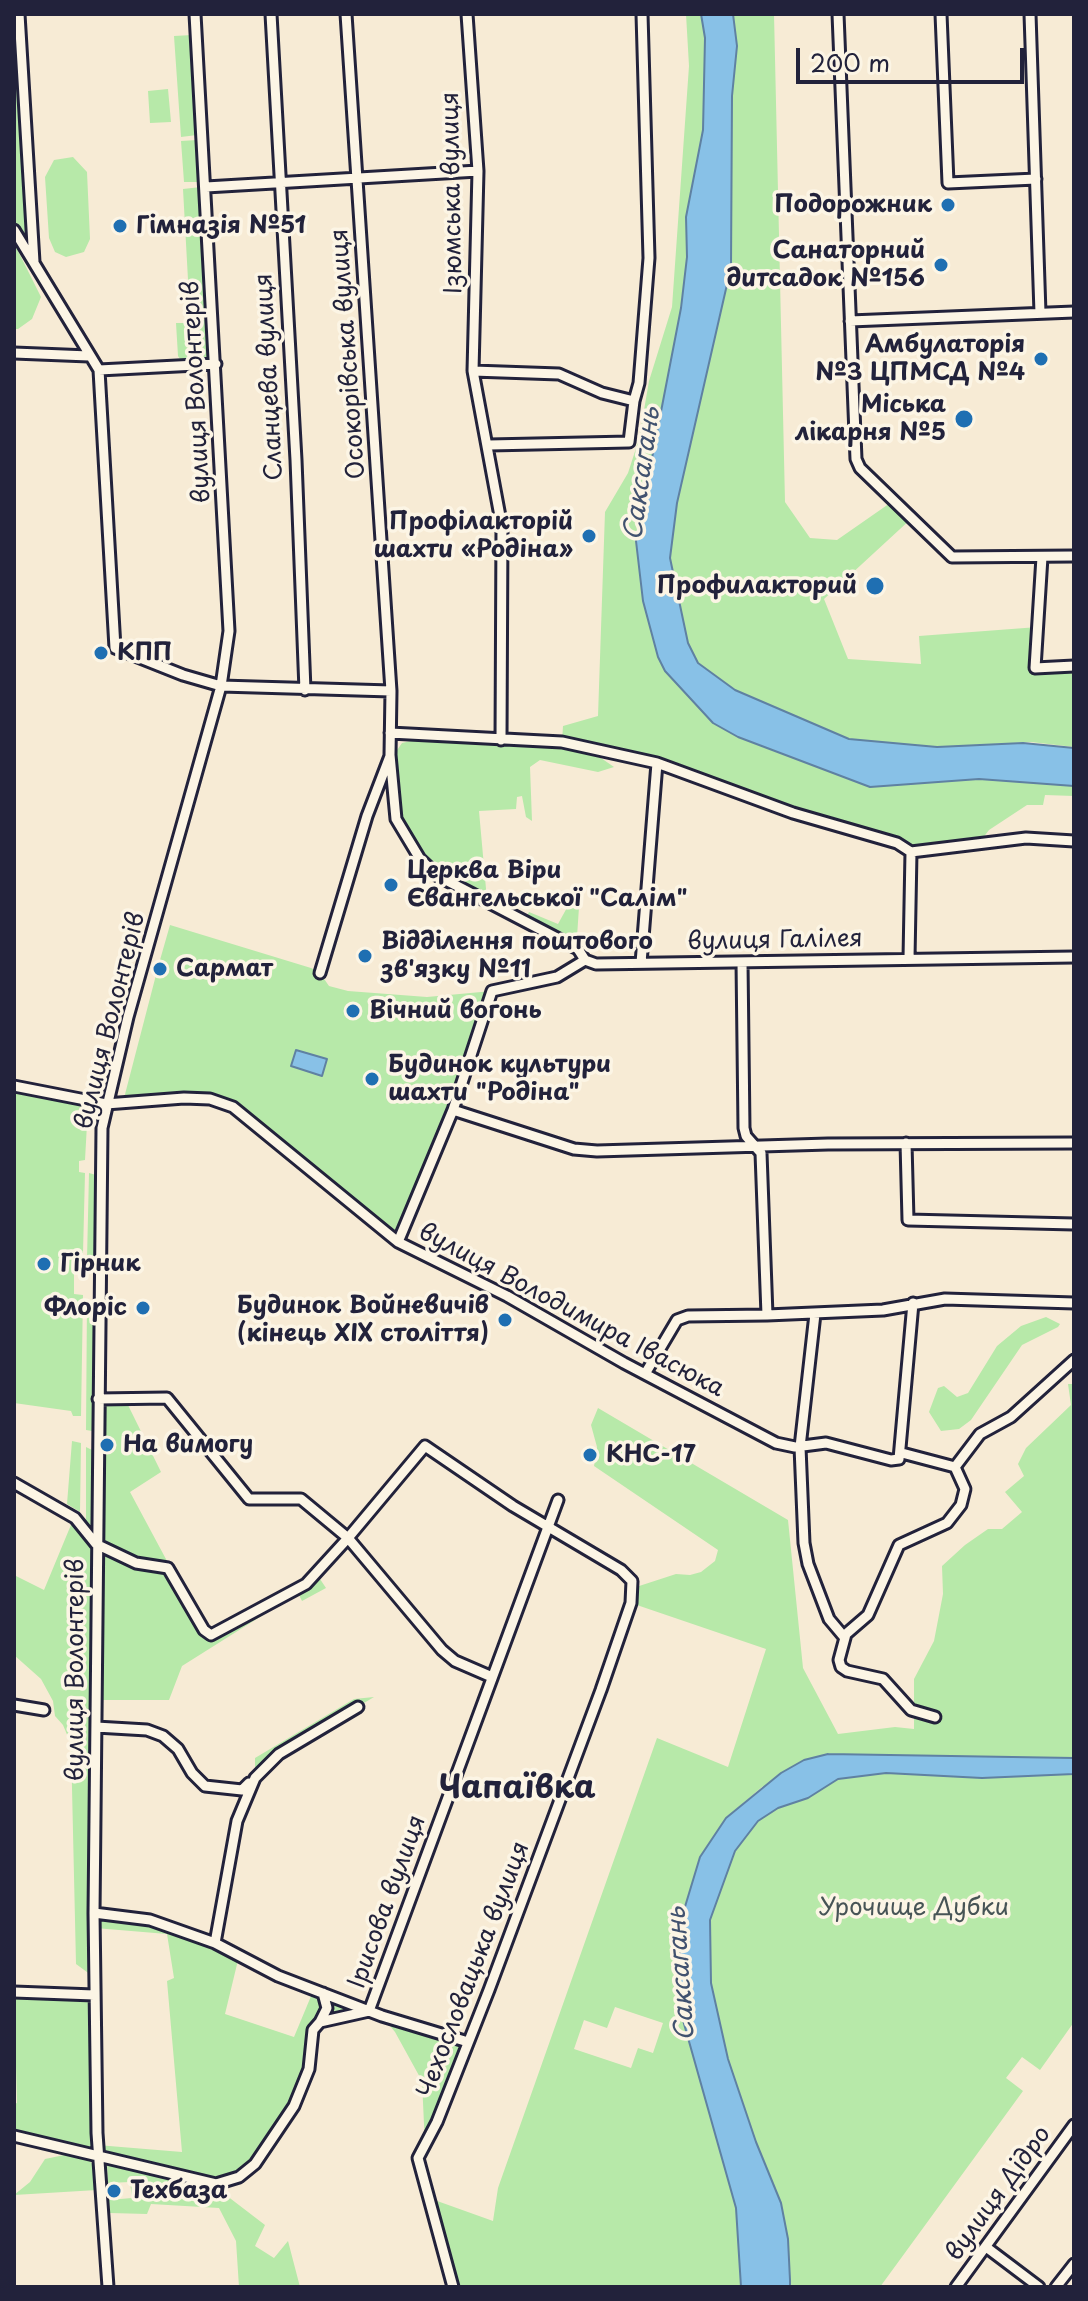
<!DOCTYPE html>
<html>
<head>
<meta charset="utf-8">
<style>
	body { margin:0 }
	#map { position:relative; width:1088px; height:2301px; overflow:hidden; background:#f7ebd5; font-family:"Playpen Sans",sans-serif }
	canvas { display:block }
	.frame { position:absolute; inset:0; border:16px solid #22223b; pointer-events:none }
	.scale { position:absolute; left:796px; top:48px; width:228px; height:36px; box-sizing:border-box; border:4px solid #22223b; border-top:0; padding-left:10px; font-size:24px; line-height:28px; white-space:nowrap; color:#22223b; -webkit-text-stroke:6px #fcf5e5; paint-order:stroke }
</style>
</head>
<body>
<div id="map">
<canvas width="1088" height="2301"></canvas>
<div class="frame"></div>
<div class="scale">200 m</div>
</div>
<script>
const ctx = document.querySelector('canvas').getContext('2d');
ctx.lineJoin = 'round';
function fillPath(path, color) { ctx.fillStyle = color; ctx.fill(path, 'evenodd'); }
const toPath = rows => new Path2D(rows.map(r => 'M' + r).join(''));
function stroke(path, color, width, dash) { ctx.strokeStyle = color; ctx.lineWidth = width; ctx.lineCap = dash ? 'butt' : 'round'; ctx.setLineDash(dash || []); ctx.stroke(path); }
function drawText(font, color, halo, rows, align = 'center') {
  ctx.font = font + ' "Playpen Sans",sans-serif'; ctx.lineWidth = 7; ctx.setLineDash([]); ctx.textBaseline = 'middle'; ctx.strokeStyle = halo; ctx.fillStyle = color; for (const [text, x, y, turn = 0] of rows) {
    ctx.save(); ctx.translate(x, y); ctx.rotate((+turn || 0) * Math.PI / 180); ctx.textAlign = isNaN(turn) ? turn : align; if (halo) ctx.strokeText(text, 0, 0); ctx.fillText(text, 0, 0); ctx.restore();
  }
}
fillPath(toPath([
	[14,14,19,14,34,265,14,230],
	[686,14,701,14,705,38,703,130,695,169,687,257,643,601,738,737,870,787,979,779,1074,786,1074,796,1045,795,1043,805,1027,805,989,830,979,843,918,850,819,821,683,771,562,742,563,726,598,716,605,512,628,473,639,439,649,381,672,307,689,66],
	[733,14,774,14,785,502,810,538,837,540,893,501,912,518,824,599,848,659,921,664,919,636,1038,627,1035,673,1074,671,1074,747,1031,742,937,747,849,739,735,690,698,663,688,643,670,559,677,503,731,267,732,96,737,46],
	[192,35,197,135,181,137,174,36],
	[168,89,171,122,150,123,148,91],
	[197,140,201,182,184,182,181,141],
	[73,157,87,172,90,239,84,252,66,257,55,252,49,238,45,177,54,160],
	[201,187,210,315,190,316,183,189],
	[14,243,41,297,32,319,18,329,14,329],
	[191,320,208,320,211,363,194,364],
	[176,323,187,323,190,363,182,362,178,356],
	[415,740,561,747,601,758,614,767,598,772,540,760,530,767,532,821,526,817,522,796,517,797,516,809,479,811,487,900,440,873,422,856,400,824,394,777,395,753,402,743],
	[569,904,579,907,577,937,558,938,525,921,529,912,558,924],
	[170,925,311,968,320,973,329,986,348,991,427,997,492,991,453,1110,398,1242,250,1119,210,1099,123,1102,156,975,162,976,166,962,160,960],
	[14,1091,88,1106,85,1160,79,1161,79,1172,85,1173,83,1253,74,1253,74,1294,83,1295,81,1416,73,1416,71,1411,14,1403],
	[89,1173,96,1175,95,1256,87,1259],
	[87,1301,96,1301,95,1427,92,1431,86,1430],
	[1046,1317,1060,1324,1058,1327,1022,1345,971,1420,959,1429,941,1431,929,1412,938,1388,944,1386,957,1397,968,1393,997,1346,1021,1326],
	[1068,1384,1074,1384,1074,2022,1040,2070,1022,2057,1006,2078,1023,2091,880,2287,790,2287,788,2239,781,2203,756,2142,728,2059,711,1983,701,1905,763,1786,726,1818,700,1857,684,1910,678,1973,679,2006,736,2208,741,2287,453,2287,426,2197,493,2221,498,2188,657,1738,728,1767,766,1649,631,1603,633,1588,676,1574,690,1575,701,1572,715,1561,718,1550,594,1466,597,1447,591,1425,598,1408,788,1520,803,1668,838,1734,895,1727,914,1729,914,1679,934,1641,943,1594,942,1566,965,1545,988,1529,1002,1529,1022,1512,1005,1492,1024,1476,1018,1464,1026,1448,1071,1405],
	[615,2007,663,2023,653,2053,638,2048,631,2068,574,2049,584,2020,607,2028],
	[98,1399,126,1401,161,1472,130,1492,204,1630,220,1632,316,1573,326,1588,302,1601,298,1593,182,1666,169,1700,96,1700,94,1912,124,1915,239,1956,225,2014,294,2037,314,1989,369,2011,350,2014,313,2030,309,2069,294,2106,255,2164,216,2184,14,2136,14,2104,17,2103,14,1992,94,1995,97,2145,182,2152,167,1981,174,1978,167,1934,95,1928,91,1975,76,1964,71,1744,63,1725,55,1716,53,1701,41,1679,14,1655,14,1575,44,1590,73,1520,95,1543],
	[72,1441,81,1443,80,1512,67,1504],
	[86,1447,94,1451,95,1527,90,1531,86,1528],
	[374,1697,279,1754,255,1778,255,1758,354,1699],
	[382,2016,468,2042,425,2146,422,2081,395,2032],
	[69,2154,90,2161,95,2168,97,2190,14,2195,30,2182,45,2159],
	[110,2162,218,2189,265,2225,255,2246,274,2258,288,2241,300,2287,239,2287,236,2241,219,2208,151,2204,147,2214,110,2213,109,2200,132,2198,130,2182,108,2183,107,2165]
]), '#b7e9a9');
const water = toPath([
	[701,14,733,14,737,46,732,96,731,267,677,503,670,558,688,643,698,663,735,690,849,739,937,747,1023,743,1074,748,1074,786,979,779,870,787,738,737,713,723,665,671,658,657,643,601,636,541,681,308,687,257,686,217,703,130,705,38,701,14],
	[296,1050,327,1059,322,1076,291,1066,296,1050],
	[828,1754,1074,1758,1074,1774,982,1778,886,1773,838,1779,808,1798,778,1808,758,1821,735,1851,710,1920,711,1983,728,2059,756,2142,781,2203,788,2239,790,2280,790,2287,741,2287,736,2208,679,2006,678,1973,684,1910,700,1857,726,1818,781,1773,804,1760,828,1754]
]);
fillPath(water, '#88c1e7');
stroke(water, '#5f81a2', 2);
const minor = toPath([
	[19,14,34,262],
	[271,14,296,460,305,690],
	[346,14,391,691,390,755,396,819,420,859,438,876,578,949,585,960],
	[467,14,478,171,473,371],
	[838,14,856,459,860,468,952,557,1074,556],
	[941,14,948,183,1036,179],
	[1030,14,1040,313],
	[206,187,478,171],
	[14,230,99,370,115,648,183,675,221,686,391,691],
	[850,321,1074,312],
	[14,353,89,356],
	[99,370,216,364],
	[489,445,629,442,634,401],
	[1042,557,1035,668,1074,666],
	[390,733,562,742,657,763,793,813,897,843,911,852],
	[501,740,502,527,473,371,559,374,602,393,634,401,639,383,649,258,642,14],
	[911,852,1026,838,1074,841],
	[909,958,911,852],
	[585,960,596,964,1074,957],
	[641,963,657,763],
	[320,973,367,816,390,756],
	[14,1086,106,1104,184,1098,210,1099,233,1107,398,1242,507,1296,624,1363,776,1443,795,1447,826,1443,891,1460,899,1459,913,1303],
	[453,1110,492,991,557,977,585,960],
	[906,1143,908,1220,1074,1224],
	[398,1242,453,1110,574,1149,597,1151,828,1144,1074,1143],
	[815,1314,800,1447,804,1543,808,1564,829,1619,845,1638],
	[767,1315,883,1310,945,1299,1074,1303],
	[645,1374,677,1320,688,1316,767,1315,761,1153,746,1136,744,1128,742,962],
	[98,1399,167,1398,249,1499,301,1499,348,1538,425,1446,513,1506,621,1570,632,1581,631,1603,601,1690,489,1990,437,2122,418,2158,453,2287],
	[902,1453,955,1467,980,1434,1011,1417,1074,1360],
	[14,1483,75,1518,96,1544,136,1563,168,1568,204,1630,211,1635,306,1584,348,1538,442,1650,455,1661,492,1677],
	[14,1705,44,1710],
	[935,1717,911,1710,883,1679,847,1671,841,1667,839,1660,846,1634,868,1615,899,1545,947,1523,961,1505,965,1489,955,1467],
	[96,1727,147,1730,163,1736,178,1749,192,1773,205,1786,242,1790,249,1783],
	[94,1913,150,1920,215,1943,278,1976,382,2016,468,2042],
	[215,1943,237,1821,255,1778,279,1754,358,1707],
	[14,1992,94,1995],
	[320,2022,327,2008,323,1993],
	[14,2136,216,2184,239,2177,255,2164,294,2106,309,2069,313,2030,320,2022,369,2011,558,1500],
	[986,2247,1039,2287],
	[108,2287,97,2133,94,1913,102,1128,128,1017,221,686,229,631,195,14],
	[956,2287,1074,2125],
	[1056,2287,1074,2264]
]);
stroke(minor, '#22223b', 15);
stroke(minor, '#fcf5e5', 9);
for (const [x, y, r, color] of [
	[948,205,8,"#1f6fb2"],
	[120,226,8,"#1f6fb2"],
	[941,265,8,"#1f6fb2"],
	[1041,359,8,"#1f6fb2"],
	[964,419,10,"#1f6fb2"],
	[589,536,8,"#1f6fb2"],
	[875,586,10,"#1f6fb2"],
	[101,653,8,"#1f6fb2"],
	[391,885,8,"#1f6fb2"],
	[365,956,8,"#1f6fb2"],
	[160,969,8,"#1f6fb2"],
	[353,1011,8,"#1f6fb2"],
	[372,1079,8,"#1f6fb2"],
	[44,1264,8,"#1f6fb2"],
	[143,1308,8,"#1f6fb2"],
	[505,1320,8,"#1f6fb2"],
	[107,1445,8,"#1f6fb2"],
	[590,1455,8,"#1f6fb2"],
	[114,2191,8,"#1f6fb2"]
]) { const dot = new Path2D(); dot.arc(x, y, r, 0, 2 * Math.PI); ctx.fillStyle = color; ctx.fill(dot); stroke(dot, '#fcf5e5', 3); }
drawText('24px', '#22223b', '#fcf5e5', [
	["Ізюмська вулиця",453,193,-91],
	["Осокорівська вулиця",349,354,-94],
	["Сланцева вулиця",270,377,-93],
	["вулиця Волонтерів",197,392,-93],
	["вулиця Галілея",775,941,-1],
	["вулиця Волонтерів",111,1021,-76],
	["вулиця Володимира Івасюка",571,1311,28],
	["вулиця Волонтерів",76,1670,-90],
	["Ірисова вулиця",388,1902,-70],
	["Чехословацька вулиця",474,1970,-69],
	["вулиця Дідро",999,2194,-54]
]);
drawText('bold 24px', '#22223b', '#fcf5e5', [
	["Подорожник",932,205,"right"],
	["Гімназія №51",136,226],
	["Санаторний",925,251,"right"],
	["дитсадок №156",925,279,"right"],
	["Амбулаторія",1025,345,"right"],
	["№3 ЦПМСД №4",1025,373,"right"],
	["Міська",946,405,"right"],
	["лікарня №5",946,433,"right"],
	["Профілакторій",573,522,"right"],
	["шахти «Родіна»",573,550,"right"],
	["Профилакторий",857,586,"right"],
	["КПП",117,653],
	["Церква Віри",407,871],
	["Євангельської \"Салім\"",407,899],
	["Відділення поштового",381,942],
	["зв'язку №11",381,970],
	["Сармат",176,969],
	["Вічний вогонь",369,1011],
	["Будинок культури",388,1065],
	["шахти \"Родіна\"",388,1093],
	["Гірник",60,1264],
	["Будинок Войневичів",489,1306,"right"],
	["(кінець ХІХ століття)",489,1334,"right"],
	["Флоріс",127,1308,"right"],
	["На вимогу",123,1445],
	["КНС-17",606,1455],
	["Техбаза",130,2191]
], 'left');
drawText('24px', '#475456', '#fcf5e5', [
	["Урочище Дубки",914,1908]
]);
drawText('italic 26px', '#41526f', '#fcf5e5', [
	["Саксагань",643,474,-82],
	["Саксагань",682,1974,-94]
]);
drawText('bold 32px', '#22223b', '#fcf5e5', [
	["Чапаївка",517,1789]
]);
</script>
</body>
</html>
